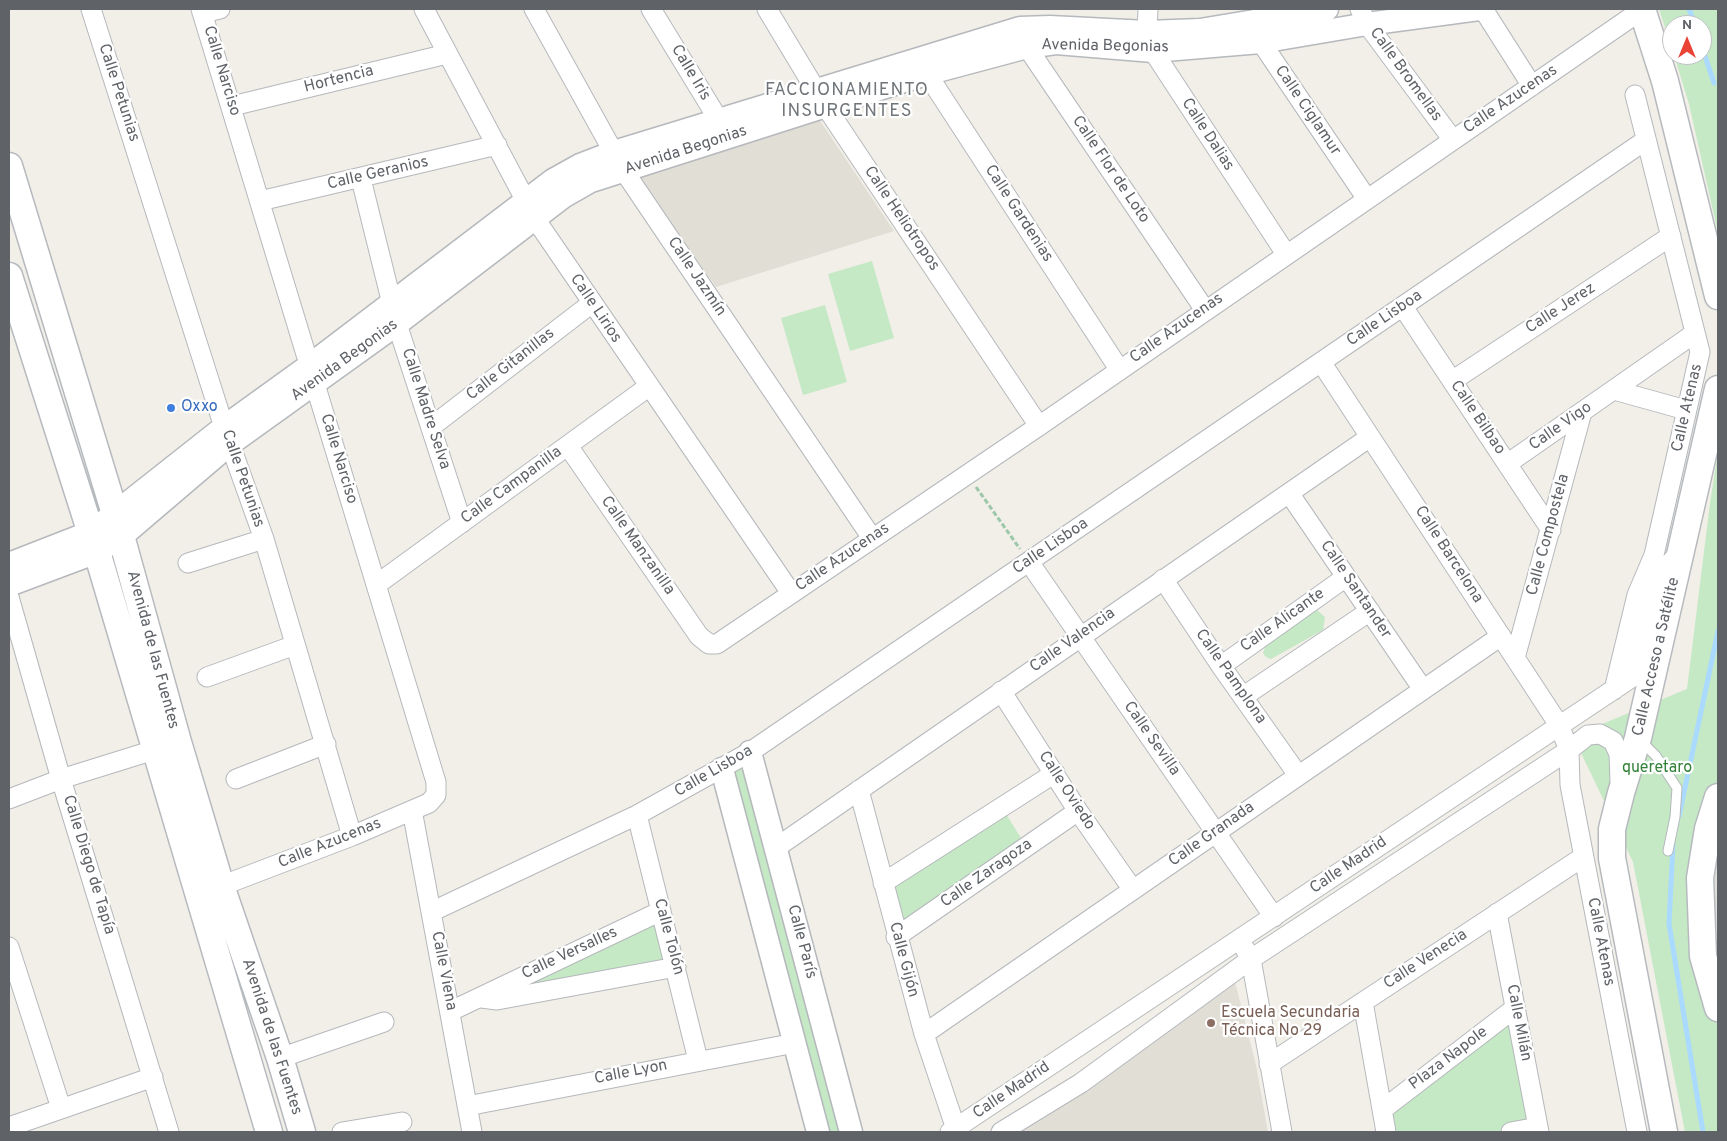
<!DOCTYPE html>
<html>
<head>
<meta charset="utf-8">
<style>
	body { margin:0 }
	#map { position:relative; width:1727px; height:1141px; overflow:hidden; background:#f1efe8; font-family:Overpass,sans-serif }
	canvas { display:block }
	.frame { position:absolute; inset:0; border:10px solid #5f6368; pointer-events:none }
	.north { position:absolute; left:1662px; top:15px; width:50px; height:50px; box-sizing:border-box; background:#fff; border:1px solid #bfc1c3; border-radius:50%; rotate:0deg; font-size:14px; font-weight:700; line-height:20px; text-align:center; color:#5f6368 }
	.north::after { content:''; display:block; margin:auto; width:18px; height:22px; background:#ea4335; clip-path:polygon(50% 0,100% 100%,50% 72%,0 100%) }
</style>
</head>
<body>
<div id="map">
<canvas width="1727" height="1141"></canvas>
<div class="frame"></div>
<div class="north">N</div>
</div>
<script>
const ctx = document.querySelector('canvas').getContext('2d');
ctx.lineJoin = 'round';
function fillPath(path, color) { ctx.fillStyle = color; ctx.fill(path, 'evenodd'); }
const toPath = rows => new Path2D(rows.map(r => 'M' + r).join(''));
function stroke(path, color, width, dash) { ctx.strokeStyle = color; ctx.lineWidth = width; ctx.lineCap = dash ? 'butt' : 'round'; ctx.setLineDash(dash || []); ctx.stroke(path); }
function drawText(font, color, halo, rows, align = 'center') {
  ctx.font = font + ' Overpass,sans-serif'; ctx.lineWidth = 4.5; ctx.setLineDash([]); ctx.textBaseline = 'middle'; ctx.strokeStyle = halo; ctx.fillStyle = color; for (const [text, x, y, turn = 0] of rows) {
    ctx.save(); ctx.translate(x, y); ctx.rotate((+turn || 0) * Math.PI / 180); ctx.textAlign = isNaN(turn) ? turn : align; if (halo) ctx.strokeText(text, 0, 0); ctx.fillText(text, 0, 0); ctx.restore();
  }
}
fillPath(toPath([
	[1718,822,1718,936,1706,867]
]), '#e0deda');
fillPath(toPath([
	[817,116,894,231,716,287,637,175],
	[1235,982,1256,1065,1268,1132,1015,1132]
]), '#e1ded6');
fillPath(toPath([
	[1659,9,1718,9,1718,233,1689,104,1674,55,1702,55,1702,25,1672,25,1672,49],
	[872,261,894,338,850,351,828,274],
	[825,305,847,382,803,395,781,318],
	[1718,452,1718,810,1701,908,1718,996,1718,1132,1685,1132,1633,862,1573,736,1687,689,1710,503],
	[1317,610,1325,617,1323,630,1271,659,1266,657,1263,653,1265,647,1308,611],
	[750,752,847,1132,818,1132,722,769],
	[1006,814,1026,846,897,935,884,885],
	[658,917,670,961,498,993],
	[1515,1008,1538,1127,1511,1132,1386,1132,1382,1110]
]), '#c5e8c5');
stroke(toPath([
	[1689,9,1695,25],
	[1702,47,1714,83],
	[1679,816,1718,631],
	[1673,844,1669,924,1703,1132]
]), '#aadaff', 5);
const service = toPath([
	[1640,740,1656,756,1677,788,1675,817,1668,851]
]);
const minor = toPath([
	[91,9,224,427,264,539,352,836],
	[201,9,436,782,436,795,429,803,352,836,221,886],
	[424,9,536,220,791,593],
	[534,9,624,171,872,538],
	[651,9,726,132],
	[767,9,826,107,1039,426],
	[1148,9,1147,32,1153,51,1286,254],
	[1360,9,1367,24,1453,140],
	[1483,9,1532,86],
	[202,13,220,9],
	[1255,30,1261,42,1367,199],
	[1023,36,1027,47,1205,310],
	[920,63,1119,369],
	[232,106,447,54],
	[361,179,397,324,462,523],
	[260,201,497,145],
	[1403,307,1551,530],
	[1321,362,1559,725,1569,750,1570,785,1637,1132],
	[1452,381,1671,236],
	[1614,390,1686,410],
	[431,427,592,303],
	[568,446,699,636,709,644,717,644,1039,426,1643,9],
	[1507,464,1695,333],
	[1289,493,1422,688],
	[1029,562,1274,917],
	[188,563,264,539],
	[1163,579,1221,666,1298,775],
	[376,585,648,387],
	[9,597,61,779,169,1132],
	[1515,658,1582,412],
	[1221,666,1346,577],
	[207,677,295,645],
	[1614,690,1637,595,1654,555,1700,352,1635,95],
	[1001,691,1078,811,1133,890],
	[1244,696,1370,611],
	[236,779,326,744],
	[859,790,924,1034,957,1132],
	[9,799,61,779,167,746],
	[412,810,472,1132],
	[637,815,698,1060],
	[777,847,1370,437],
	[883,883,1055,773],
	[431,912,637,815,750,752,1646,140],
	[1497,913,1539,1132],
	[896,937,1078,811],
	[9,947,61,1108],
	[1245,949,1251,959,1282,1132],
	[482,998,497,1000,676,967],
	[1363,1002,1386,1132],
	[451,1011,661,911],
	[924,1034,1501,636],
	[280,1058,384,1022],
	[1269,1064,1583,857],
	[467,1106,795,1043],
	[1382,1110,1515,1008],
	[9,1127,153,1077],
	[342,1132,402,1122],
	[950,1132,1634,676,1655,585,1660,574,1679,553],
	[1001,1132,1081,1083,1251,959,1569,750,1588,735,1600,734,1613,741,1619,754,1620,781],
	[1511,1132,1538,1127]
]);
const tertiary = toPath([
	[9,564,91,532,224,427,310,365,553,180,580,165,614,152,1020,28,1050,27,1147,32,1200,30,1327,9],
	[9,585,97,552,121,537,230,444,397,324,563,197,591,181,926,74,1027,47,1056,43,1153,51,1261,42,1367,24,1479,9],
	[750,752,851,1132],
	[722,769,818,1132]
]);
const secondary = toPath([
	[1642,9,1665,81,1718,296],
	[9,166,115,514,178,742,221,886,280,1058,302,1132],
	[9,276,97,552,269,1132],
	[1718,797,1708,829,1700,878,1703,956,1718,1008],
	[1664,1132,1612,858,1612,829,1621,793,1638,738,1718,389]
]);
stroke(service, '#b5b8bc', 11);
stroke(minor, '#b5b8bc', 21);
stroke(tertiary, '#b5b8bc', 25);
stroke(secondary, '#b6babf', 29);
stroke(toPath([
	[976,487,1020,549]
]), '#9cc7a9', 3, [5, 2.5]);
stroke(service, '#fff', 9);
stroke(minor, '#fff', 19);
stroke(tertiary, '#fff', 22);
stroke(secondary, '#fff', 26);
for (const [x, y, r, color] of [
	[171,408,5,"#3f7fe0"],
	[1211,1023,5,"#8d6e63"]
]) { const dot = new Path2D(); dot.arc(x, y, r, 0, 2 * Math.PI); ctx.fillStyle = color; ctx.fill(dot); stroke(dot, '#fff', 2); }
drawText('16px', '#5f6368', '#fff', [
	["Avenida Begonias",1105,47,1],
	["Calle Narciso",221,71,73],
	["Calle Iris",690,73,59],
	["Calle Bromellas",1405,75,54],
	["Hortencia",339,80,-14],
	["Calle Petunias",118,93,72],
	["Calle Azucenas",1511,100,-34],
	["Calle Ciglamur",1307,111,56],
	["Calle Dalias",1207,135,57],
	["Avenida Begonias",686,151,-18],
	["Calle Flor de Loto",1110,170,56],
	["Calle Geranios",378,174,-13],
	["Calle Gardenias",1018,214,57],
	["Calle Heliotropos",901,219,56],
	["Calle Jazmín",696,277,56],
	["Calle Lirios",595,309,56],
	["Calle Jerez",1561,309,-33],
	["Calle Lisboa",1385,319,-34],
	["Calle Azucenas",1177,329,-35],
	["Avenida Begonias",345,361,-36],
	["Calle Gitanillas",511,365,-38],
	["Calle Atenas",1688,408,-77],
	["Calle Madre Selva",425,409,72],
	["Calle Bilbao",1477,418,56],
	["Calle Vigo",1561,427,-35],
	["Calle Narciso",338,459,73],
	["Calle Petunias",242,479,71],
	["Calle Campanilla",512,486,-36],
	["Calle Compostela",1549,535,-75],
	["Calle Manzanilla",637,546,55],
	["Calle Lisboa",1051,547,-34],
	["Calle Barcelona",1448,555,57],
	["Calle Azucenas",843,558,-34],
	["Calle Santander",1355,590,56],
	["Calle Alicante",1283,621,-35],
	["Calle Valencia",1073,641,-35],
	["Avenida de las Fuentes",152,650,75],
	["Calle Acceso a Satélite",1657,657,-77],
	["Calle Pamplona",1230,677,55],
	["Calle Sevilla",1151,739,55],
	["Calle Lisboa",714,772,-30],
	["Calle Oviedo",1066,791,57],
	["Calle Granada",1212,835,-35],
	["Calle Azucenas",330,844,-22],
	["Calle Diego de Tapía",88,865,73],
	["Calle Madrid",1349,866,-34],
	["Calle Zaragoza",987,874,-35],
	["Calle Tolón",668,937,75],
	["Calle París",801,942,75],
	["Calle Atenas",1600,942,79],
	["Calle Versalles",570,954,-25],
	["Calle Gijón",903,960,75],
	["Calle Venecia",1426,960,-33],
	["Calle Viena",443,971,79],
	["Calle Milán",1518,1023,79],
	["Avenida de las Fuentes",271,1037,72],
	["Plaza Napole",1449,1059,-37],
	["Calle Lyon",631,1073,-11],
	["Calle Madrid",1012,1091,-34]
]);
drawText('16px', '#366cbe', '#fff', [
	["Oxxo",181,408]
], 'left');
drawText('16px', '#348238', '#fff', [
	["queretaro",1657,769]
]);
drawText('16px', '#785e54', '#fff', [
	["Escuela Secundaria",1221,1014],
	["Técnica No 29",1221,1032]
], 'left');
ctx.letterSpacing = '1px';
drawText('18px', '#70757a', '#fff', [
	["FACCIONAMIENTO",847,91],
	["INSURGENTES",847,112]
]);
ctx.letterSpacing = '0px';
</script>
</body>
</html>
